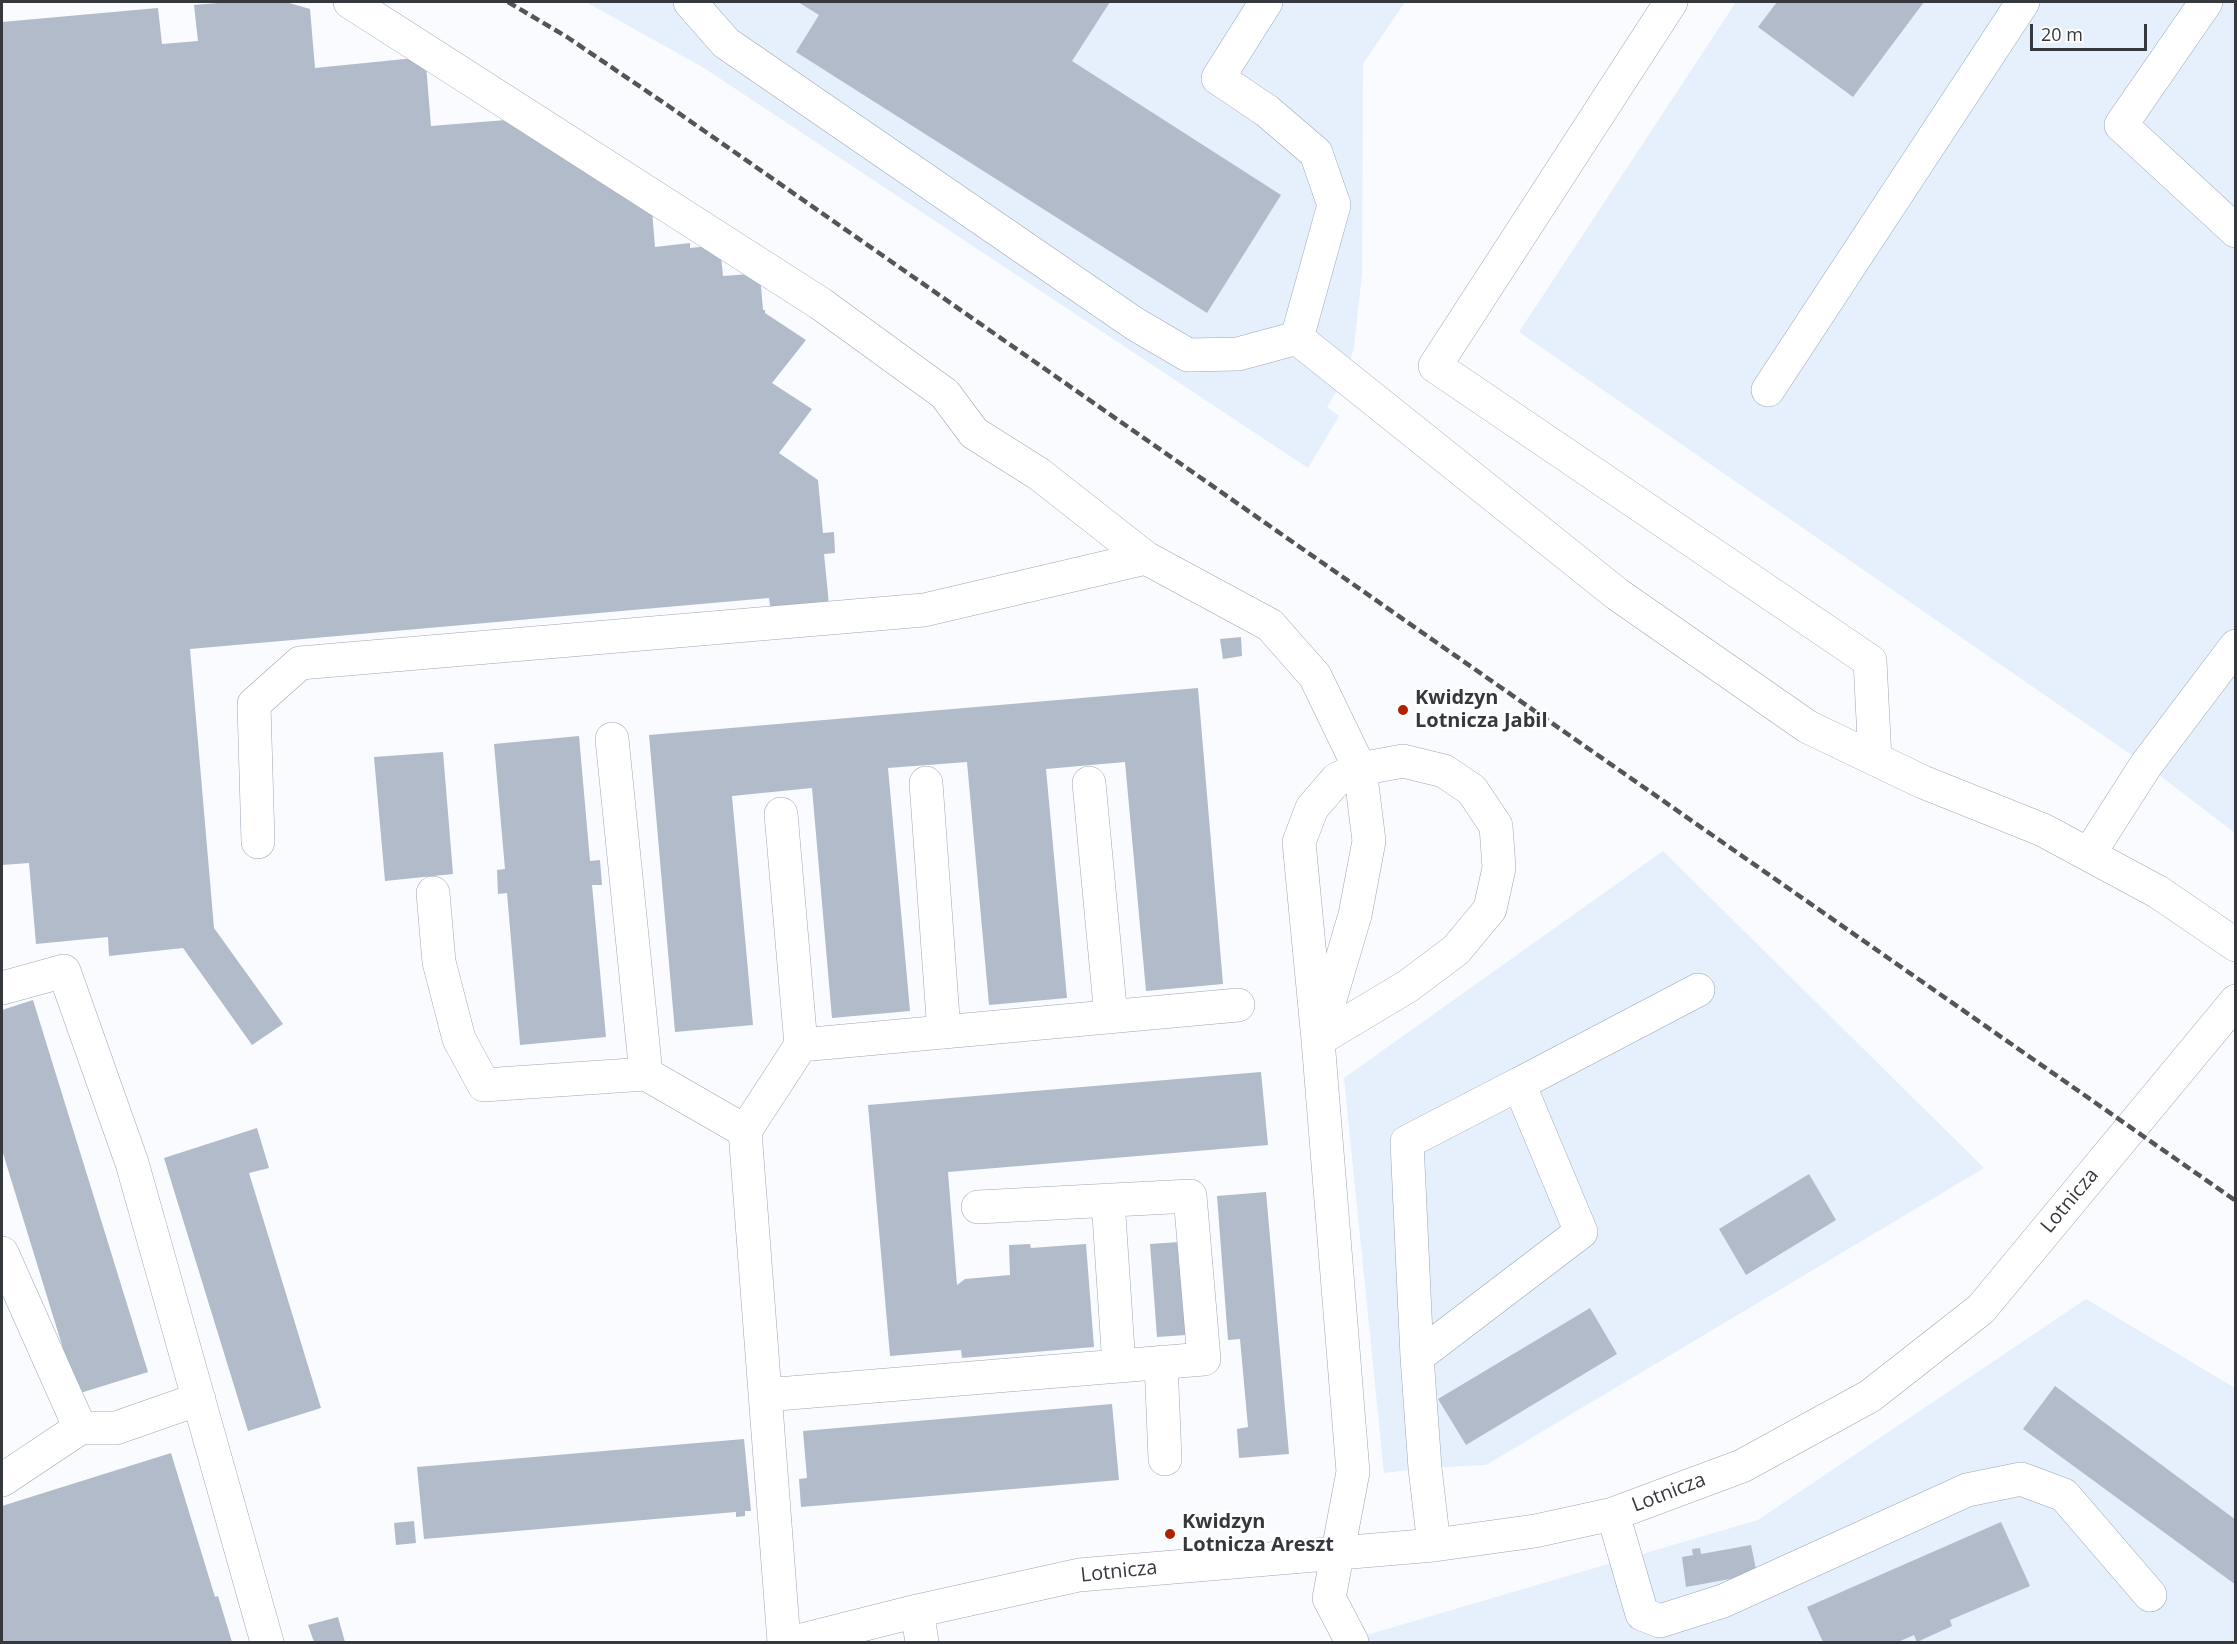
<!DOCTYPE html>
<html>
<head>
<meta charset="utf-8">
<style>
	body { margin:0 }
	#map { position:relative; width:2237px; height:1644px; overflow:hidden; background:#f9fbfe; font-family:"Open Sans",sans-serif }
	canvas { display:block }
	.frame { position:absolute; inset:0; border:3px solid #35393e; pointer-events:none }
	.scale { position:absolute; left:2030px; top:24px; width:117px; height:27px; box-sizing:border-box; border:3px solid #35393e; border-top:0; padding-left:8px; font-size:18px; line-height:21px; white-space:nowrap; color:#35393e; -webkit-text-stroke:4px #fff; paint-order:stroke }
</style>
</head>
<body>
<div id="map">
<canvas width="2237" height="1644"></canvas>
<div class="frame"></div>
<div class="scale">20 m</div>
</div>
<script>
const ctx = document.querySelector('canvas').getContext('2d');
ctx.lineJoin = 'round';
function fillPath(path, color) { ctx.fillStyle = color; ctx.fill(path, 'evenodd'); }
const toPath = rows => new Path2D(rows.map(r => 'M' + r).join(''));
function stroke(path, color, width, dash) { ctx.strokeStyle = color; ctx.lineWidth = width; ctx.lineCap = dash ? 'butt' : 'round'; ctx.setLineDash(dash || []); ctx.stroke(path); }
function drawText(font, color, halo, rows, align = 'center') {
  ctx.font = font + ' "Open Sans",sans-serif'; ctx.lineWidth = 4.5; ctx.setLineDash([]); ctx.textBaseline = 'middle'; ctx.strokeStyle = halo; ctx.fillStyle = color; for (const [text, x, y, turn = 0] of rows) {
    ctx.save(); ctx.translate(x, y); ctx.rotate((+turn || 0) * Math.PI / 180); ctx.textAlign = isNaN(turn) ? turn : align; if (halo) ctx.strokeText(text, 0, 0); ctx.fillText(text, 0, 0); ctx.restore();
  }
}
fillPath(toPath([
	[586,2,1405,2,1363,64,1362,274,1354,347,1346,376,1327,407,1339,416,1308,468,704,68],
	[1736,2,2235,2,2235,833,2146,765,1519,332],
	[1663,851,1984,1168,1486,1465,1425,1468,1384,1473,1344,1078],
	[2086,1299,2235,1388,2235,1642,1343,1642,1758,1520]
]), '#e6effc');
fillPath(toPath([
	[229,2,286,2,310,9,315,68,415,58,426,65,431,126,506,120,652,210,655,247,690,243,690,248,720,245,723,276,763,273,760,275,763,310,765,310,765,313,806,340,772,383,812,409,779,453,818,480,823,533,834,532,835,553,824,554,830,615,772,621,769,598,190,649,214,928,283,1024,252,1045,183,948,109,956,108,937,36,944,29,863,2,865,2,22,158,8,162,44,198,41,194,5],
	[798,2,1110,2,1072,61,1281,195,1207,313,796,52,819,15],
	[1777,2,1924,2,1853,97,1758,27],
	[1241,637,1242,656,1223,659,1220,639],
	[1198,688,1223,984,1146,991,1125,762,1046,769,1067,998,989,1005,967,762,888,768,910,1011,832,1018,812,788,732,796,753,1025,675,1032,649,735],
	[579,736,590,861,600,860,602,885,592,885,606,1037,520,1045,507,893,498,894,497,870,505,869,494,744],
	[443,752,453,874,385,881,374,757],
	[33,1000,148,1372,77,1394,2,1150,2,1010],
	[1261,1072,1268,1145,948,1172,957,1285,965,1279,1010,1275,1009,1245,1030,1244,1031,1248,1086,1244,1094,1347,962,1358,961,1350,890,1356,868,1105],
	[257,1128,269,1168,249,1173,321,1408,248,1431,164,1158],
	[1809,1174,1836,1220,1746,1275,1719,1229],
	[1266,1192,1289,1454,1239,1458,1237,1429,1248,1427,1240,1339,1228,1340,1217,1196],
	[1179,1242,1186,1335,1157,1337,1150,1244],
	[1590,1308,1617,1354,1466,1445,1438,1399],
	[2055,1386,2236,1520,2236,1585,2023,1429],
	[1112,1404,1119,1480,801,1507,799,1479,807,1478,803,1431],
	[744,1439,751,1511,745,1511,745,1516,736,1517,736,1512,424,1539,417,1467],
	[171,1453,215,1597,218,1596,232,1642,2,1642,2,1506],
	[414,1521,416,1543,396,1545,394,1523],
	[2001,1522,2030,1586,1950,1620,1952,1626,1917,1642,1914,1635,1898,1642,1823,1642,1807,1607],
	[1751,1545,1757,1574,1686,1587,1682,1557,1693,1555,1692,1549,1700,1548,1701,1554],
	[338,1617,345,1642,314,1642,308,1625]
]), '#b2bbca');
const minor = toPath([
	[350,2,821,304,945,394,974,433,1039,474,1146,558,1270,625,1315,676,1360,769,1369,841,1355,915,1318,1040],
	[690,2,726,43,1135,324,1188,355,1238,354,1297,338],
	[1266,2,1218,78,1267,111,1316,153,1334,205,1297,338,1617,594,1808,727,1923,782,2043,830,2158,892,2236,945],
	[1671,2,1435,366,1870,661,1875,759],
	[2206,2,2121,125,2236,231],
	[1768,390,2023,2],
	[612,739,646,1074],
	[926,783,944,1032],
	[1089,783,1111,1017],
	[258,842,254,704,300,663,924,610,1146,558],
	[2089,854,2146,765,2236,646],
	[433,893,439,962,459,1039,484,1085,646,1074,745,1131,784,1642],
	[2,988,64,971,132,1163,267,1642],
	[1318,1040,1408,986,1456,950,1490,909,1499,868,1496,826,1472,790,1444,771,1403,761,1360,769,1337,779,1312,808,1299,842,1318,1040,1353,1472,1329,1598,1352,1642],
	[801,1045,1238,1005],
	[745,1131,801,1045,781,814],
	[1108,1200,1119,1366],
	[2,1253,80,1428,2,1480],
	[1417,1357,1407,1142,1519,1084],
	[1161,1362,1165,1459],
	[765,1395,1204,1359,1190,1196,978,1207],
	[80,1428,116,1428,199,1399],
	[1613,1514,1642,1614,1660,1621,1723,1601,1967,1490,2021,1479,2064,1495,2150,1595],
	[1434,1545,1425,1468,1417,1357,1581,1232,1519,1084,1698,990],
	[917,1611,922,1642],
	[794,1642,917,1611,1079,1575,1434,1545,1535,1531,1613,1514,1742,1466,1870,1396,1981,1309,2236,1001]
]);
stroke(minor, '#9da6b5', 34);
stroke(minor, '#fff', 33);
stroke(toPath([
	[508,2,567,37,670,107,2236,1201]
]), '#52555a', 4.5, [9, 4.5]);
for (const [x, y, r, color] of [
	[1403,710,6,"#ae2101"],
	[1170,1534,6,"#ae2101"]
]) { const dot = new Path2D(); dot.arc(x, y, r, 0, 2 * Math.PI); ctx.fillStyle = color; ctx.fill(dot); stroke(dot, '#fff', 2); }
drawText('bold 20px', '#35393e', '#fff', [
	["Kwidzyn",1415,698],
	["Lotnicza Jabil",1415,721],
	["Kwidzyn",1182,1522],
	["Lotnicza Areszt",1182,1545]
], 'left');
drawText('20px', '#35393e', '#fff', [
	["Lotnicza",2070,1201,-50],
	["Lotnicza",1669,1493,-21],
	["Lotnicza",1119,1572,-6]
]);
</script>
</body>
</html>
